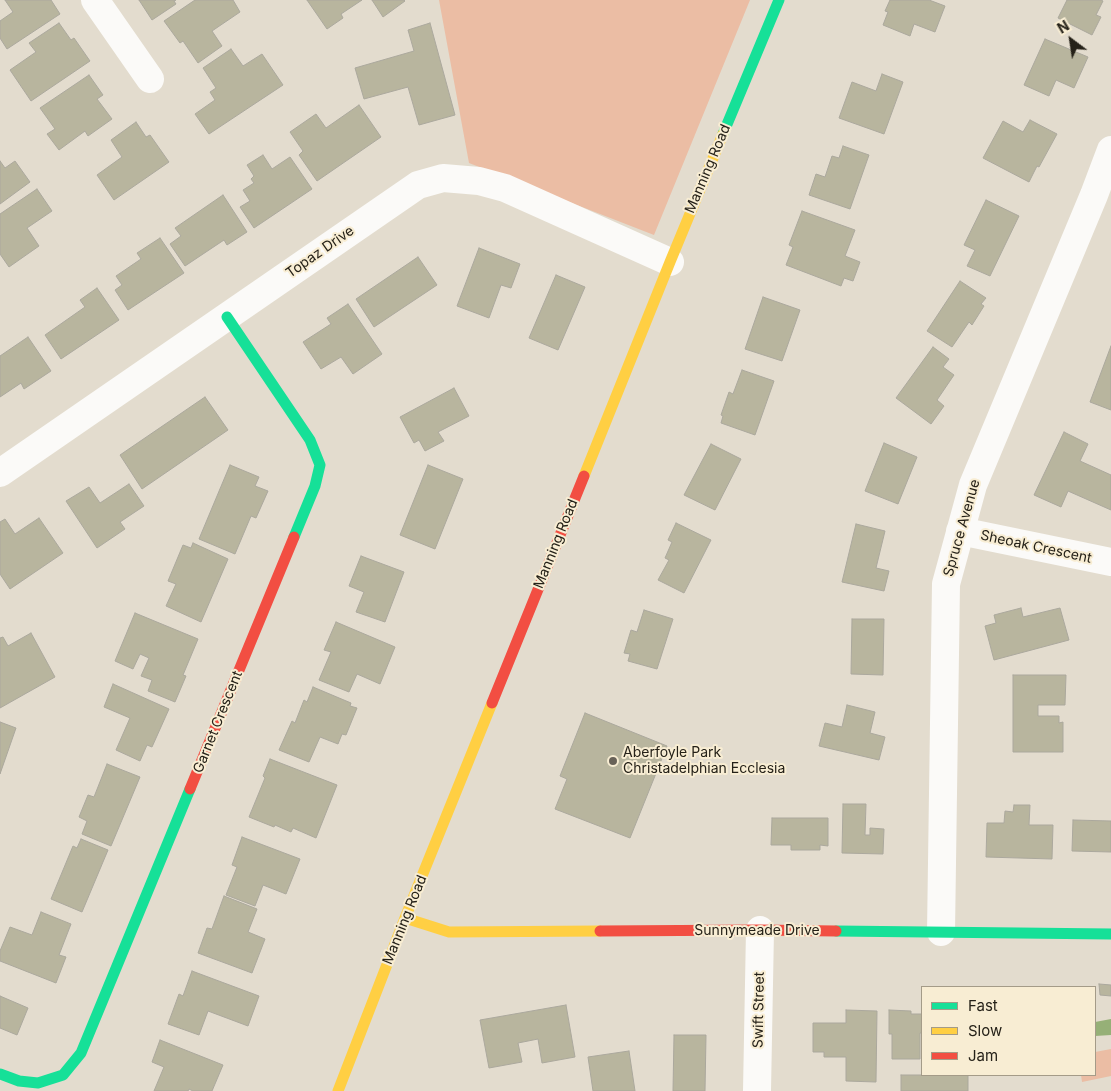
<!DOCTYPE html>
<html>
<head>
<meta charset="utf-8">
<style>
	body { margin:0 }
	#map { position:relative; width:1111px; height:1091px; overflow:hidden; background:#e3dcce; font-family:Inter,sans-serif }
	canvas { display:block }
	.legend { position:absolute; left:921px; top:986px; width:175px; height:90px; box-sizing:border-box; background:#f8edd3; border:1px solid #a49b88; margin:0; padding:6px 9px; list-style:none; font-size:15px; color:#252118 }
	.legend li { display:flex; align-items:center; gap:10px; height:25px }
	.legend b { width:25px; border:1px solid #a49b88 }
	.north { position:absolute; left:1046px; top:15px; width:50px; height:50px; -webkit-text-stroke:4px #f8edd3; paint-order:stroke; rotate:329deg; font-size:14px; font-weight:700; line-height:20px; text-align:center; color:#252118 }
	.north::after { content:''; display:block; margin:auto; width:18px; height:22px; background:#252118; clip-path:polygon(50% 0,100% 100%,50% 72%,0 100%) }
</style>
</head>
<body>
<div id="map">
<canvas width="1111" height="1091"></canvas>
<ul class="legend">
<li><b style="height:6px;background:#16e098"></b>Fast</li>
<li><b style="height:6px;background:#ffcf43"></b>Slow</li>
<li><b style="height:6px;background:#f24e42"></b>Jam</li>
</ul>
<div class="north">N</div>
</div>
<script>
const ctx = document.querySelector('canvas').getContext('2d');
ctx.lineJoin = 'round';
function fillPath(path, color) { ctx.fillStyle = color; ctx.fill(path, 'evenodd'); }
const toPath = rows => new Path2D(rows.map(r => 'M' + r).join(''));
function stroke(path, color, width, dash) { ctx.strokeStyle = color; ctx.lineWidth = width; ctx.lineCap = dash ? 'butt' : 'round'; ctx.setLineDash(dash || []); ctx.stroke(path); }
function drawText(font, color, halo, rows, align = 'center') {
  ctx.font = font + ' Inter,sans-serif'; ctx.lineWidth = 4; ctx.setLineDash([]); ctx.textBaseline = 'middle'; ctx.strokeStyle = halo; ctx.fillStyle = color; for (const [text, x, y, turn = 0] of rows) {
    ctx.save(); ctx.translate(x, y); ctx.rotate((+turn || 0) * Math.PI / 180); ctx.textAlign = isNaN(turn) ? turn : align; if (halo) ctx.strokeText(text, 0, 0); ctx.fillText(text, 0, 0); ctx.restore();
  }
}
fillPath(toPath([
	[439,0,750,0,654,235,469,163],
	[1111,1049,1111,1076,1082,1082,1081,1075,1095,1075,1095,1052]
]), '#ebbda4');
fillPath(toPath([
	[1111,1019,1111,1035,1095,1036,1095,1022]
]), '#96b077');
const building = toPath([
	[5,0,51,0,60,14,7,49,0,38,0,21,13,12,5,0],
	[139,0,176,0,174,1,176,4,152,20,139,0],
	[195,0,233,0,240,12,212,31,222,46,198,63,183,41,180,43,164,21,195,0],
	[307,0,362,0,341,14,343,18,327,29,307,0],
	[372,0,404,0,405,1,383,17,372,0],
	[890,0,929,0,945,6,935,32,914,24,910,36,883,25,888,12,885,11,890,0],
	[1067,0,1101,0,1103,1,1096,15,1101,17,1092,35,1058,18,1067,0],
	[59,23,71,40,74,38,90,61,31,101,10,70,36,52,29,43,59,23],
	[430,23,455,115,419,125,408,87,364,99,355,68,414,51,408,30,430,23],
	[1045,39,1088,57,1074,88,1056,80,1049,96,1024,85,1045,39],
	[231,49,243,66,262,54,283,85,209,134,195,114,215,100,210,92,216,88,203,68,231,49],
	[882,74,903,82,884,134,839,118,852,82,876,91,882,74],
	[89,75,103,95,97,99,112,119,88,136,85,131,59,150,47,134,55,129,40,108,89,75],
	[359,105,381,137,317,181,299,155,303,151,290,132,316,114,326,128,359,105],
	[1030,120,1057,134,1039,167,1037,166,1029,182,983,158,1003,121,1023,132,1030,120],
	[136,122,146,137,150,135,169,162,114,200,97,175,122,157,111,140,136,122],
	[843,146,869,155,850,209,809,195,816,174,825,177,832,156,839,158,843,146],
	[263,155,272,169,290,157,312,189,254,228,240,207,250,201,243,190,254,183,251,179,254,176,247,165,263,155],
	[0,161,5,168,15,161,30,182,0,204,0,161],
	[37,189,52,211,27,228,39,246,9,267,0,254,0,214,37,189],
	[223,195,247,232,227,245,224,240,185,266,170,244,181,236,175,228,223,195],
	[986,200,1019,216,990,276,967,266,975,250,964,245,986,200],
	[802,211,855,230,845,256,860,262,853,281,844,278,841,286,786,265,793,247,789,245,802,211],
	[160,238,184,273,128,310,115,290,122,285,116,276,141,259,137,253,160,238],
	[479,248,520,264,511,288,501,285,489,318,457,306,479,248],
	[418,257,437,285,374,327,356,299,418,257],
	[556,275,585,287,558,350,529,338,556,275],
	[960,281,986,298,981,304,984,306,972,325,969,322,952,347,927,331,960,281],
	[97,288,119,320,61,359,45,335,85,307,80,300,97,288],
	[763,297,800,310,782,361,745,349,763,297],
	[348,304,382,354,353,374,341,357,321,369,303,342,331,324,327,318,348,304],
	[28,337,51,371,24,389,21,383,0,397,0,356,28,337],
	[1111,346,1111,410,1090,402,1111,346],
	[933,347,949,359,943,367,954,375,937,400,944,406,931,424,896,398,933,347],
	[742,370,774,381,755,435,721,423,723,416,721,415,729,392,733,394,742,370],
	[454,388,469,416,438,432,444,441,425,451,419,440,414,443,400,417,454,388],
	[205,397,228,430,142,489,120,455,205,397],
	[1064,432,1088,444,1080,461,1111,475,1111,510,1068,491,1061,507,1034,495,1064,432],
	[884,443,917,457,898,504,865,491,884,443],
	[711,444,741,459,715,510,684,495,711,444],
	[230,465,259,477,255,486,268,491,256,518,251,516,235,554,199,539,230,465],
	[428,465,463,479,435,549,400,535,428,465],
	[129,484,144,506,120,522,125,529,97,548,66,501,89,487,100,503,129,484],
	[39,518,63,553,10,589,0,574,0,522,5,519,15,534,39,518],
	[676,523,711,540,684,593,658,580,669,560,665,558,672,542,668,540,676,523],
	[856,524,885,531,876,568,889,571,884,591,842,582,856,524],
	[193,543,228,559,201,622,166,606,176,584,168,581,183,545,191,548,193,543],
	[361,556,404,572,385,622,356,612,364,592,349,586,361,556],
	[1021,608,1023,617,1060,608,1069,640,994,660,985,626,996,623,994,615,1021,608],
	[644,610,673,619,657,669,628,661,630,654,624,653,631,630,637,632,644,610],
	[135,613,198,639,183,675,186,676,175,702,148,691,152,680,141,676,149,658,140,654,133,669,115,661,135,613],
	[852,619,884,619,883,675,851,674,852,619],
	[336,622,395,647,380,684,357,674,349,692,319,680,331,652,324,650,336,622],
	[31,633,55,677,0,708,0,638,3,637,8,646,31,633],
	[1013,675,1066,675,1065,705,1038,705,1038,716,1059,716,1059,723,1063,722,1063,752,1013,752,1013,675],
	[113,684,169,709,152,747,147,745,140,761,116,750,130,718,104,707,113,684],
	[313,687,351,703,350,706,357,708,346,735,342,734,338,744,320,737,309,762,279,750,292,721,295,723,304,700,307,702,313,687],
	[847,705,875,712,870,733,885,737,879,760,819,746,825,723,842,727,847,705],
	[585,713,667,746,630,838,555,809,567,779,560,776,585,713],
	[0,722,16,728,0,774,0,722],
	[270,759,337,785,316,838,293,828,291,832,275,825,274,827,249,817,265,778,263,776,270,759],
	[107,764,140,777,111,846,82,834,87,821,79,817,88,795,94,797,107,764],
	[843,804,866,804,865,835,870,835,870,828,884,829,883,854,842,853,843,804],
	[1014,805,1030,805,1029,825,1053,825,1052,859,986,857,987,823,1004,823,1005,811,1013,812,1014,805],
	[772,818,828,818,828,846,820,845,820,850,791,850,791,845,771,845,772,818],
	[1073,820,1111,821,1111,852,1072,851,1073,820],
	[242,837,300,859,286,894,263,885,255,906,226,895,237,867,232,865,242,837],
	[81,839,108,850,82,912,51,899,73,846,77,848,81,839],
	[224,896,257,909,248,932,265,939,252,973,198,953,207,928,212,929,224,896],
	[41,912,71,924,59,955,66,957,56,983,0,961,0,951,10,927,32,935,41,912],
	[192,971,259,996,248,1026,208,1011,199,1035,168,1024,179,994,183,996,192,971],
	[1099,984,1111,985,1111,996,1100,995,1099,984],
	[0,996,28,1008,17,1035,0,1028,0,996],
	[566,1005,575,1057,542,1063,538,1039,518,1043,522,1062,489,1068,480,1020,566,1005],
	[846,1010,877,1011,876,1082,846,1081,846,1057,824,1057,824,1052,813,1052,813,1023,846,1023,846,1010],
	[889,1010,911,1011,911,1014,922,1014,922,1033,920,1033,920,1059,892,1059,892,1034,889,1034,889,1010],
	[674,1035,706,1035,705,1091,673,1091,674,1035],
	[160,1040,223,1065,212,1091,193,1091,189,1089,188,1091,154,1091,164,1067,152,1062,160,1040],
	[629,1051,635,1091,593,1091,588,1057,629,1051],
	[901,1075,968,1075,968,1091,901,1091,901,1075]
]);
fillPath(building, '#b8b59e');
stroke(building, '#aba89d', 1);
stroke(toPath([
	[95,0,150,79],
	[0,473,418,185,443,178,479,181,505,188,670,262],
	[960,531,1111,562],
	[941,932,946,584,973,485,1094,195,1111,150],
	[757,1091,760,930]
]), '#fbfaf8', 28);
stroke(toPath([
	[723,134,779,0],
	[227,317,310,440,320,465,315,486,294,537],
	[836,931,1111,934],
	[0,1074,19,1081,38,1083,63,1075,81,1053,190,789]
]), '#16e098', 11);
stroke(toPath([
	[584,476,670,262,723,134],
	[405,918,449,932,600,931],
	[338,1091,405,918,492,703]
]), '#ffcf43', 11);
stroke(toPath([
	[492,703,584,476],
	[190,789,294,537],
	[600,931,760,930,836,931]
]), '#f24e42', 11);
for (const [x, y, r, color] of [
	[613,761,5,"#686258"]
]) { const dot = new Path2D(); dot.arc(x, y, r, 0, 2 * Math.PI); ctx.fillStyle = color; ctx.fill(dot); stroke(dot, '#f8edd3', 2); }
drawText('14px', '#252118', '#f8edd3', [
	["Manning Road",708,169,-67],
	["Topaz Drive",320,252,-35],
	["Spruce Avenue",962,528,-74],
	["Manning Road",556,544,-68],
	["Sheoak Crescent",1036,547,12],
	["Garnet Crescent",218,722,-68],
	["Manning Road",405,920,-68],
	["Sunnymeade Drive",757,931],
	["Swift Street",759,1010,-89]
]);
drawText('14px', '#252118', '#f8edd3', [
	["Aberfoyle Park",623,753],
	["Christadelphian Ecclesia",623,769]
], 'left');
</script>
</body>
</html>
